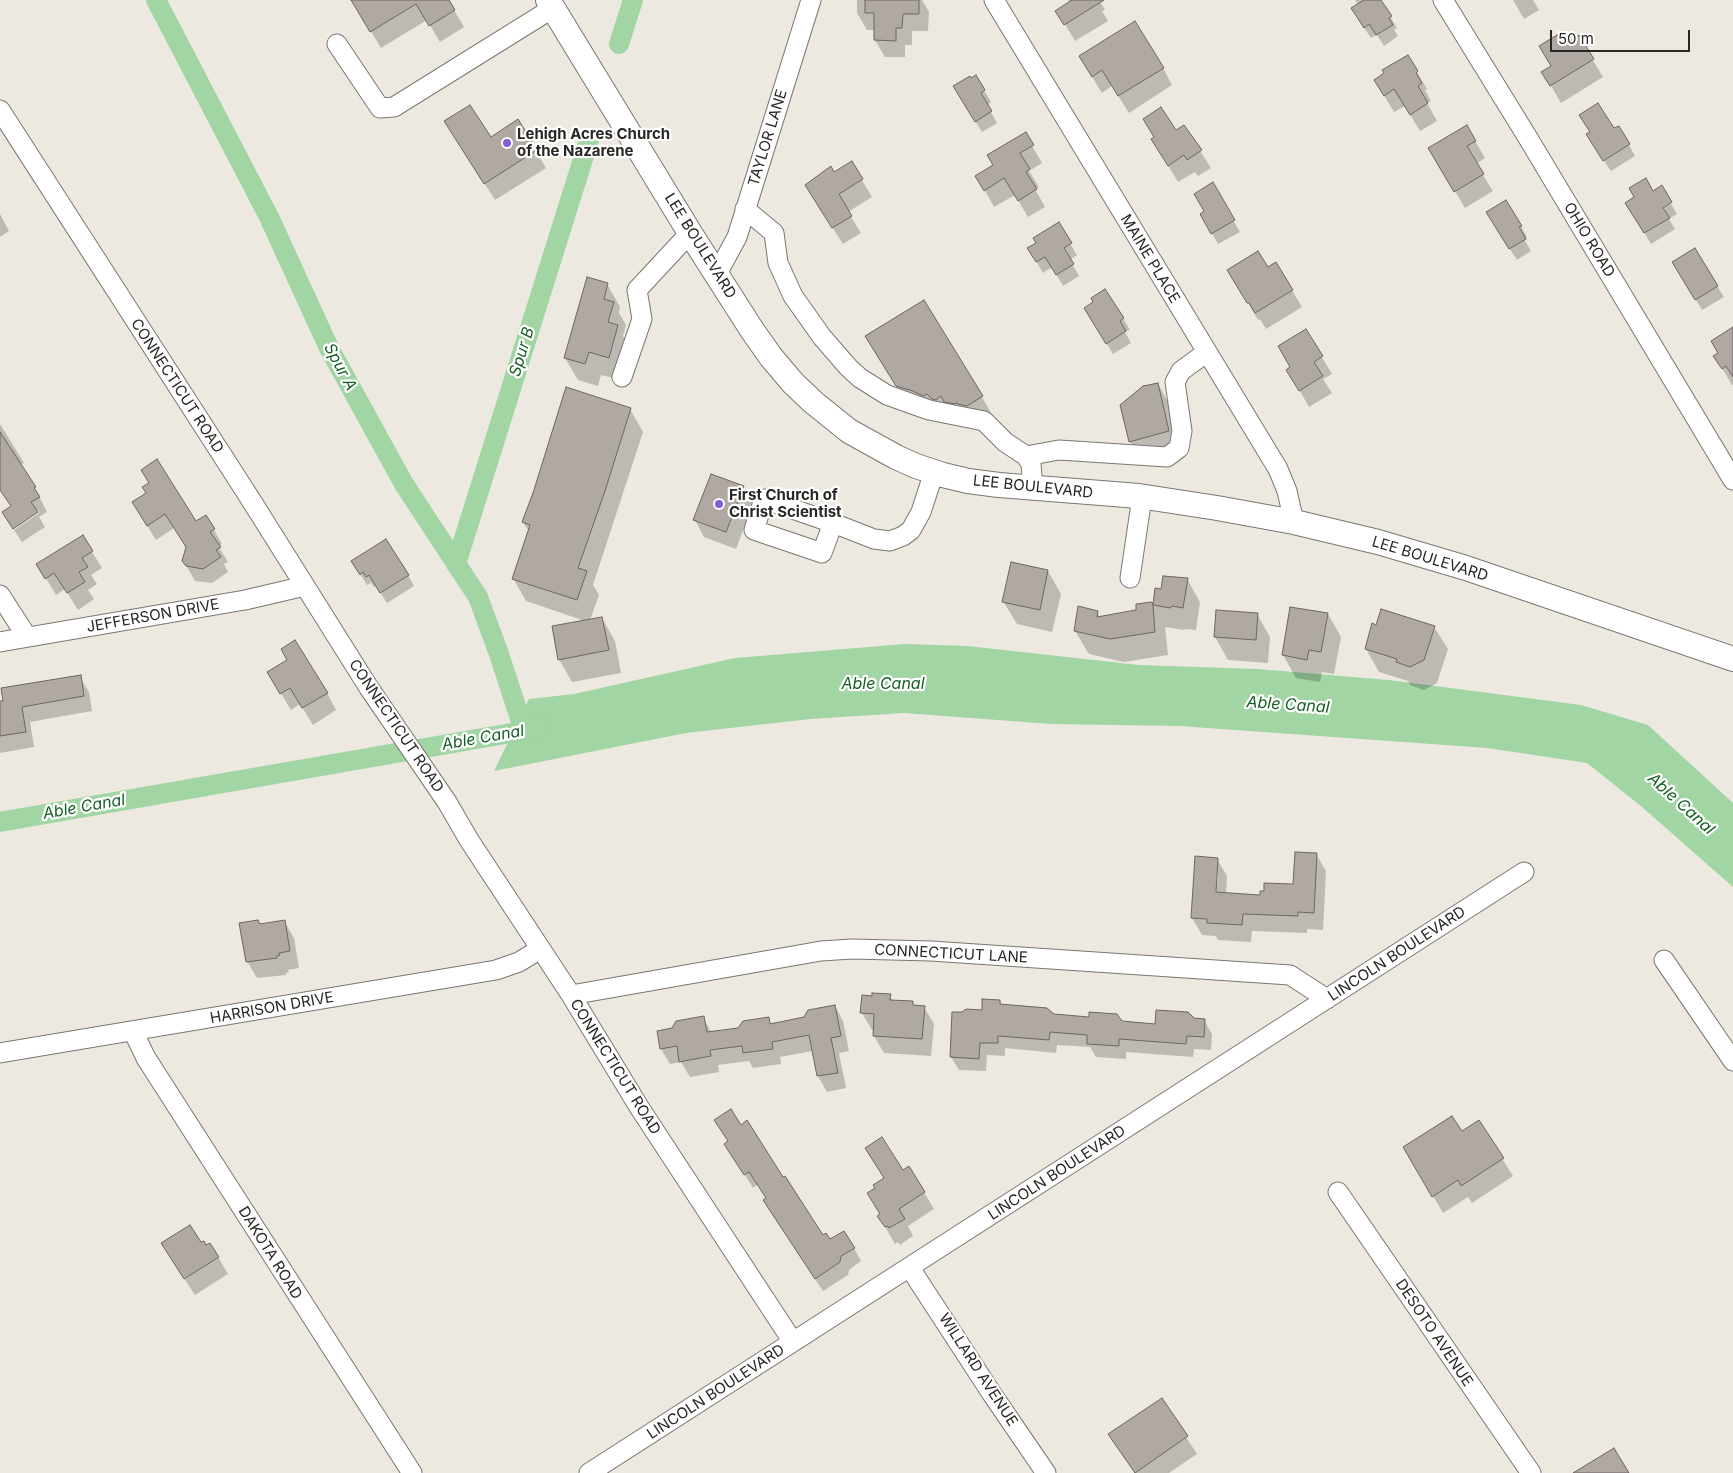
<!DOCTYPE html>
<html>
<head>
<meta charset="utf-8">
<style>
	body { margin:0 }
	#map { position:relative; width:1733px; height:1473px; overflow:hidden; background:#ede9e1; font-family:Inter,sans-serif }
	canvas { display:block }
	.scale { position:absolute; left:1550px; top:30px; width:140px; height:22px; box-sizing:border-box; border:2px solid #282724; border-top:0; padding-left:6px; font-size:15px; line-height:18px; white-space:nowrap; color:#282724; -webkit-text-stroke:4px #fff; paint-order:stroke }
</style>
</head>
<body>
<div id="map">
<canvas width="1733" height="1473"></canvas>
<div class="scale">50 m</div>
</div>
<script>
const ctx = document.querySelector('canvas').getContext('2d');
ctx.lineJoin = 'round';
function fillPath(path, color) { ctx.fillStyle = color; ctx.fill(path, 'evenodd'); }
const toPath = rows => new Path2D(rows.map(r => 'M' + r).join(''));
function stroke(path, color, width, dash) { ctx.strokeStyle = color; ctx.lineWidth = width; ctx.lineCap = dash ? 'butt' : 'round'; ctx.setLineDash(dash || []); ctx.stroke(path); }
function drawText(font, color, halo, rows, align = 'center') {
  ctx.font = font + ' Inter,sans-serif'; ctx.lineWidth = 4.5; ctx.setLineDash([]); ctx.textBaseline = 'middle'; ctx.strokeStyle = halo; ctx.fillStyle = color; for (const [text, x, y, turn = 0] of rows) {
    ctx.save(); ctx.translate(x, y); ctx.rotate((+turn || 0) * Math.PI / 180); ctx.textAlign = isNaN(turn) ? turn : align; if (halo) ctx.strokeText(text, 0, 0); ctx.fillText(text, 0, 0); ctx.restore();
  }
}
fillPath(toPath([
	[905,644,967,646,1139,665,1258,669,1389,680,1581,705,1648,725,1733,803,1733,887,1642,807,1587,763,1487,748,1179,726,1051,724,904,713,810,719,686,733,494,771,529,699,574,694,735,658]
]), '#a1d5a4');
fillPath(toPath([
	[352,0,448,0,464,27,440,42,427,20,381,48],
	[857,0,922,0,929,12,928,31,912,31,912,45,905,45,905,57,885,57,875,40,875,30,867,30,857,13],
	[1068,0,1099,0,1105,10,1102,11,1108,21,1075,41,1057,11,1069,3],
	[1355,0,1380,0,1397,28,1394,30,1398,36,1384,46,1377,35,1371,38,1359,20,1358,5],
	[1513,0,1533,0,1539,10,1524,19],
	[1578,36,1603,77,1561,103,1543,72,1552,67,1562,46],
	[1080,57,1163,68,1172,85,1129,113,1112,86,1102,93],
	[1417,72,1427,89,1425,90,1431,101,1427,103,1437,121,1420,131,1405,106,1394,112,1375,80],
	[976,77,991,102,987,105,997,123,982,132,954,87],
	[518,121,546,168,495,200,456,138,490,138],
	[1467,127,1485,158,1476,164,1493,191,1465,208,1430,149],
	[1176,132,1192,138,1211,168,1198,176,1195,172,1178,182,1152,140],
	[1025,134,1042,163,1029,171,1039,187,1035,189,1045,207,1028,217,1015,195,994,207,977,176,995,165],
	[1629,145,1635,156,1611,171,1594,146],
	[851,162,872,197,848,212,861,233,843,244,816,202,834,173],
	[1212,184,1240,232,1218,244,1201,214,1206,212],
	[1661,187,1677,214,1669,219,1675,229,1651,244,1627,203,1653,193],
	[0,214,9,231,0,237],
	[1058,224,1077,255,1070,260,1079,276,1063,286,1052,267,1043,273,1029,249,1038,244],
	[1494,224,1521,226,1527,237,1524,239,1531,251,1517,260],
	[1276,264,1302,307,1266,329,1260,319,1258,320,1229,270,1267,269],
	[1680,274,1717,286,1724,297,1702,310],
	[607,284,620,307,619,313,626,325,623,336,631,349,622,380,601,375,598,386,578,380,565,358],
	[1108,294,1130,330,1125,332,1131,343,1113,354,1086,308],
	[923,301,982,397,995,420,910,409,879,359,866,337],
	[1733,329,1733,385,1732,385,1715,356,1719,354],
	[1306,331,1332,374,1323,379,1332,393,1309,407,1288,370,1292,368],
	[1158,384,1171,407,1181,454,1143,464,1130,441],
	[630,409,643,432,593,585,599,595,590,620,602,618,615,641,621,673,572,682,559,659,585,621,526,601,513,578,529,532,523,522,534,493],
	[0,424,24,463,20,465,35,488,47,512,39,517,45,527,22,542,14,530,39,513,39,510,13,527,12,507,0,489],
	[743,487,753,504,736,549,704,537,695,520],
	[133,503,214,530,222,544,218,546,228,562,224,564,228,572,212,583,195,581,183,560,187,548,174,528,156,540],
	[92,552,102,568,91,575,97,584,88,590,94,599,78,610,65,589,56,595,38,565],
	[352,561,408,575,414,586,387,603,376,586,374,587,371,583,367,585],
	[1048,571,1061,594,1052,632,1017,624,1003,601],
	[1187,579,1200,602,1196,630,1185,629,1184,630,1165,627,1168,655,1124,662,1089,654,1075,631,1097,612,1100,618,1138,611,1151,603,1153,607,1156,590,1162,591],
	[1257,614,1270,637,1268,663,1228,660,1215,637],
	[1328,614,1341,637,1334,674,1322,672,1320,682,1296,678,1283,655],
	[1434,627,1448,649,1437,683,1424,690,1410,685,1408,681,1379,672,1366,649],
	[268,672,327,693,336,710,313,725,300,704,291,710],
	[80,677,89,692,92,711,30,722,34,747,0,753,0,702],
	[1316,854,1326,871,1323,930,1307,929,1307,933,1252,931,1251,942,1218,940,1216,936,1202,935,1192,918,1217,859,1227,876,1226,894,1261,896,1294,885],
	[1216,874,1218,874,1216,898,1214,898],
	[284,921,294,938,299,968,288,970,289,972,286,973,286,975,257,978,247,961,260,925],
	[890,996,893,1001,912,1002,915,1006,924,1007,934,1024,931,1056,884,1053,874,1036,874,1030,872,1030,862,1013],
	[1000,1001,1002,1005,1053,1015,1157,1025,1193,1020,1204,1020,1212,1034,1211,1050,1194,1049,1193,1057,1126,1052,1126,1059,1096,1057,1090,1047,1057,1045,1056,1053,1005,1048,1005,1056,987,1055,986,1071,959,1070,951,1057,983,1011],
	[835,1006,843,1021,849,1051,839,1053,846,1088,827,1092,818,1076,813,1051,780,1057,781,1064,753,1068,749,1061,718,1065,719,1072,690,1077,681,1062,670,1064,661,1049,672,1029,703,1018,712,1033,739,1029,768,1019,772,1024,804,1018],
	[1479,1122,1513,1176,1472,1203,1468,1197,1443,1213,1405,1148,1462,1133],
	[740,1126,783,1179,823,1236,830,1241,854,1248,861,1261,849,1270,848,1275,823,1291,772,1214,767,1199,758,1184,753,1188,734,1157],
	[903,1171,924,1192,934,1209,908,1226,913,1236,900,1245,898,1242,895,1244,879,1216],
	[201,1244,218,1257,228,1274,195,1295,172,1260],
	[1162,1400,1197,1454,1169,1473,1135,1473,1110,1435]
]), '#0003');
stroke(toPath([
	[156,0,269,217,329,348,404,484,478,597,499,654,524,731],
	[619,44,633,0],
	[456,564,589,140],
	[0,822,540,728]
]), '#a1d5a4', 20);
const building = toPath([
	[351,0,449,0,455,10,429,26,416,4,370,32,351,0],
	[865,0,919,0,919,14,903,14,902,28,896,28,896,41,874,40,874,13,865,13,865,0],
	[1072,0,1104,0,1064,25,1055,11,1072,0],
	[1364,0,1381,0,1392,16,1389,18,1393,25,1376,35,1369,24,1364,28,1351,8,1364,0],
	[1135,21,1164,68,1118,96,1102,70,1092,77,1079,56,1135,21],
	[1557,35,1563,44,1579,35,1594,59,1550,86,1541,72,1551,66,1539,46,1557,35],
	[1408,55,1418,71,1416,73,1422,83,1418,86,1428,103,1410,115,1394,89,1384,96,1374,80,1384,73,1382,70,1408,55],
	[976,75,985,90,981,93,992,111,975,122,953,86,970,76,971,78,976,75],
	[1598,103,1614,128,1619,126,1630,144,1603,161,1586,134,1590,132,1579,115,1598,103],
	[470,105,491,137,518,119,537,150,484,184,444,121,470,105],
	[1161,107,1176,130,1184,125,1202,150,1187,160,1184,155,1168,166,1151,139,1154,137,1143,119,1161,107],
	[1467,125,1476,141,1467,146,1484,174,1454,192,1428,148,1467,125],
	[1026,132,1034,145,1020,153,1030,169,1026,172,1037,189,1018,201,1004,178,984,191,975,176,993,165,987,155,1026,132],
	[852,161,863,179,839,194,852,216,832,228,805,185,831,166,834,172,852,161],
	[1646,178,1653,191,1662,185,1672,202,1663,208,1670,218,1644,233,1625,203,1634,197,1629,188,1646,178],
	[1213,182,1235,220,1211,234,1200,214,1204,211,1194,194,1213,182],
	[1506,200,1522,226,1519,227,1526,239,1509,249,1486,212,1506,200],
	[1059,222,1072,243,1064,248,1074,264,1056,275,1045,257,1036,262,1027,248,1036,243,1033,238,1059,222],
	[1695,248,1718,286,1695,300,1672,262,1695,248],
	[1258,251,1268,267,1276,262,1293,290,1255,313,1249,303,1247,303,1227,270,1258,251],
	[587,277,608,283,604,299,614,302,608,322,618,325,609,358,589,352,585,364,564,358,587,277],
	[1105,289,1124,318,1120,321,1126,331,1106,344,1084,308,1093,302,1091,298,1105,289],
	[924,300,983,396,967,406,958,404,957,403,955,404,944,402,941,396,936,400,932,399,927,394,923,396,913,391,896,386,865,336,924,300],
	[1733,327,1733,377,1726,366,1722,369,1713,356,1718,353,1711,341,1733,327],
	[1306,329,1323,356,1314,362,1323,376,1299,391,1286,370,1290,367,1278,346,1306,329],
	[1158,383,1169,431,1129,442,1120,405,1143,386,1158,383],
	[566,387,631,408,605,491,578,568,587,571,577,600,512,579,530,525,522,522,533,493,566,387],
	[0,432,36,487,34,488,40,497,31,502,38,512,13,529,2,512,11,506,0,490,0,432],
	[157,459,196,521,206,515,215,529,210,532,221,547,216,550,221,557,203,569,186,566,182,561,186,547,165,514,147,526,132,502,146,493,142,487,149,483,141,470,157,459],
	[711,474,744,486,726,532,693,520,711,474],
	[83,535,93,551,82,558,88,567,79,572,85,582,67,593,54,573,45,579,36,564,83,535],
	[386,539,409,575,380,593,369,575,366,577,363,572,360,575,351,561,386,539],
	[1011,562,1048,570,1040,610,1002,602,1011,562],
	[1163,576,1188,578,1183,608,1172,606,1170,608,1153,605,1155,632,1110,639,1074,631,1078,606,1098,611,1097,617,1136,610,1136,604,1152,602,1153,605,1155,588,1161,589,1163,576],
	[1290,607,1328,613,1321,652,1309,650,1307,660,1282,655,1290,607],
	[1381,609,1435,626,1424,660,1410,667,1396,662,1397,659,1365,649,1372,623,1376,625,1381,609],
	[1216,610,1258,613,1256,640,1214,637,1216,610],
	[602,617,609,650,558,660,552,626,602,617],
	[295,640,328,693,302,708,290,688,280,694,267,672,287,660,281,649,295,640],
	[81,675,84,696,22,707,26,732,0,736,0,701,3,701,1,688,81,675],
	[1295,852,1317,853,1314,913,1298,912,1298,916,1243,914,1242,925,1207,923,1207,919,1191,918,1195,856,1218,858,1216,892,1260,895,1260,891,1264,891,1264,883,1293,884,1295,852],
	[258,920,260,924,285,920,290,951,279,953,280,955,277,956,277,958,246,962,239,923,258,920],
	[872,993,891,994,890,1000,913,1001,913,1005,925,1006,922,1039,873,1036,874,1014,860,1013,862,995,872,996,872,993],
	[982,999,1000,1000,1000,1004,1047,1008,1054,1014,1089,1017,1089,1012,1117,1014,1122,1021,1155,1024,1156,1010,1188,1012,1194,1018,1205,1019,1204,1037,1187,1036,1186,1044,1119,1039,1119,1046,1087,1044,1087,1035,1050,1032,1049,1040,998,1036,998,1043,980,1043,979,1059,950,1057,952,1012,962,1012,966,1009,982,1010,982,999],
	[835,1005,841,1036,831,1038,838,1073,817,1076,809,1035,772,1042,773,1049,743,1053,742,1046,710,1050,711,1056,679,1062,677,1046,660,1049,657,1031,672,1028,676,1021,704,1016,707,1032,738,1028,743,1021,769,1017,770,1024,804,1017,808,1010,835,1005],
	[731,1109,741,1125,747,1120,783,1177,785,1176,823,1235,826,1233,830,1239,844,1231,855,1248,841,1256,840,1262,815,1279,763,1200,766,1198,749,1172,744,1175,724,1144,728,1141,714,1120,731,1109],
	[1452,1116,1462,1131,1479,1120,1504,1158,1461,1186,1458,1180,1432,1197,1403,1147,1452,1116],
	[882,1137,903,1170,909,1166,925,1192,899,1209,905,1219,889,1228,888,1226,885,1227,877,1216,880,1214,867,1193,875,1188,873,1185,884,1178,865,1148,882,1137],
	[190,1225,201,1242,204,1241,206,1245,210,1243,219,1257,184,1279,161,1243,190,1225],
	[1162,1398,1188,1436,1135,1473,1108,1434,1162,1398],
	[1614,1448,1629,1473,1573,1473,1614,1448]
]);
fillPath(building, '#b0a8a3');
stroke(building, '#6c6560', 1);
const minor = toPath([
	[994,0,1278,469,1287,491,1294,522],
	[1443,0,1528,138,1733,480],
	[337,44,380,108,394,107,553,8],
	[0,110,251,500,369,688,447,802,469,840,571,995,639,1107,793,1342],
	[745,209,774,233,778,263,793,296,822,337,848,367,860,378,887,395,929,410,984,421,1005,442,1026,456,1031,464,1033,488],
	[717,274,737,237,811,0],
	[622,377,642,319,637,290,690,233],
	[1026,456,1059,450,1167,457,1179,448,1182,431,1175,382,1181,371,1207,352],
	[833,523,822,553,754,530,764,499,833,523,874,539,890,541,903,536,911,530,921,512,934,472],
	[1130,578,1142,497],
	[0,595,27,637],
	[0,642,245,600,305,586],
	[1664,960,1733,1061],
	[571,995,821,951,852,949,931,951,1290,975,1327,999],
	[133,1031,146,1058,412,1473],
	[0,1053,496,970,519,962,540,949],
	[1338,1192,1531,1473],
	[910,1268,992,1394,1046,1473],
	[589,1473,1524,872]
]);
const major = toPath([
	[548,0,690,233,752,330,771,357,793,383,813,402,849,431,896,457,916,466,943,475,968,481,999,485,1139,496,1217,508,1294,522,1378,542,1466,568,1733,659]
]);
stroke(minor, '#7a7770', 21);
stroke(major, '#7a7770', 26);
stroke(minor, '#fff', 19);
stroke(major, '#fff', 24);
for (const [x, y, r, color] of [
	[507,143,5,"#835cd6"],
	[719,504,5,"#835cd6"]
]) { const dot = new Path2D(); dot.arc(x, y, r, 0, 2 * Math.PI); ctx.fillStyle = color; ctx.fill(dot); stroke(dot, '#fff', 2); }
drawText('bold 15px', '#282724', '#fff', [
	["Lehigh Acres Church",517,134],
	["of the Nazarene",517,151],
	["First Church of",729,495],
	["Christ Scientist",729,512]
], 'left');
drawText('15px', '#282724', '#fff', [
	["TAYLOR LANE",768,138,-73],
	["OHIO ROAD",1589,240,59],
	["LEE BOULEVARD",700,246,58],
	["MAINE PLACE",1150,259,59],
	["CONNECTICUT ROAD",177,386,57],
	["LEE BOULEVARD",1033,487,6],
	["LEE BOULEVARD",1430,559,17],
	["JEFFERSON DRIVE",153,616,-10],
	["CONNECTICUT ROAD",396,726,56],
	["CONNECTICUT LANE",951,954,3],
	["LINCOLN BOULEVARD",1397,954,-33],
	["HARRISON DRIVE",272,1008,-10],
	["CONNECTICUT ROAD",615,1067,58],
	["LINCOLN BOULEVARD",1057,1173,-33],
	["DAKOTA ROAD",270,1253,58],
	["DESOTO AVENUE",1434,1333,56],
	["WILLARD AVENUE",978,1370,57],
	["LINCOLN BOULEVARD",716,1392,-33]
]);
drawText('italic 16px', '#135e23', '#fff', [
	["Spur B",522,352,-73],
	["Spur A",340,367,62],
	["Able Canal",883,684],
	["Able Canal",1288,705,4],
	["Able Canal",483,738,-10],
	["Able Canal",1681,804,42],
	["Able Canal",84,807,-10]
]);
</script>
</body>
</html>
